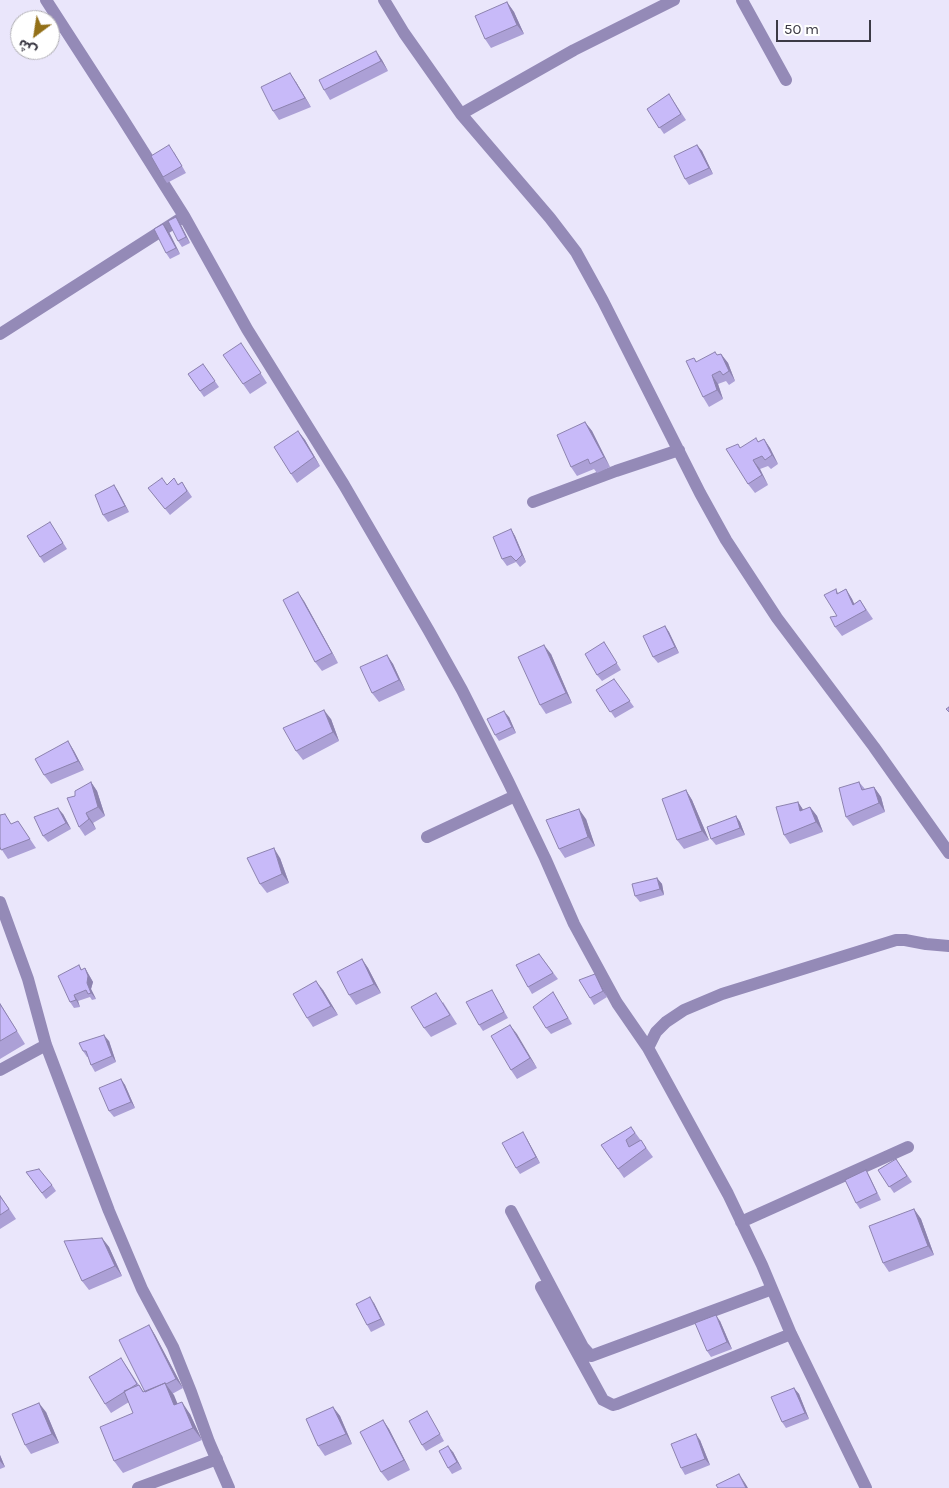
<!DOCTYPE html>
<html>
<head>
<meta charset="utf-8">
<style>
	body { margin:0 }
	#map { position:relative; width:949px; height:1488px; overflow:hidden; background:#eae6fb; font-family:Karla,"Noto Sans Arabic",sans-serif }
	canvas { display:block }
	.north { position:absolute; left:10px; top:10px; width:50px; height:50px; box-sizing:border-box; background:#fff; border:1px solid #b1b0b5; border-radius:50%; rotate:211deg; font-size:14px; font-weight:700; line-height:20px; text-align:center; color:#3c3a45 }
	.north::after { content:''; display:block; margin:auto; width:18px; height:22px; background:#937018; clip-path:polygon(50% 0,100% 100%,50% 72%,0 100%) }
	.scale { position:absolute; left:776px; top:20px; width:95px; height:22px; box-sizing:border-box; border:2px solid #3c3a45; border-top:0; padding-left:6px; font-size:15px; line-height:18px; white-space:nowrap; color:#3c3a45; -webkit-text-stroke:4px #fff; paint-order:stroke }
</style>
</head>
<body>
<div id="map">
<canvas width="949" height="1488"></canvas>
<div class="north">ش</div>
<div class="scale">50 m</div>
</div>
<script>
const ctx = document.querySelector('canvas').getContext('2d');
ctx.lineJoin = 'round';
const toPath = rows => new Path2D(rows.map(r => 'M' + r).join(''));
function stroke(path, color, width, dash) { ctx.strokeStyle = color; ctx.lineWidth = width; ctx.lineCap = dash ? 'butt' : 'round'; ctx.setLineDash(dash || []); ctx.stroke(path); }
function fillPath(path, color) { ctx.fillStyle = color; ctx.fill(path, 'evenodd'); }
stroke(toPath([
	[46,0,121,116,184,216,247,329,344,485,429,631,462,690,508,781,545,858,574,924,617,1003,648,1048,728,1194,762,1265,791,1334,866,1488],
	[384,0,404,33,461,114,550,218,576,252,603,301,700,493,726,540,777,618,874,747,949,853],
	[742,0,786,80],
	[461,114,574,50,674,0],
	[0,334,183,217],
	[533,502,616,471,679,450],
	[427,837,515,796],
	[0,902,28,979,46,1045,109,1211,142,1289,173,1347,191,1392,209,1442,229,1488],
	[648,1048,656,1032,666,1022,684,1010,722,994,896,940,905,940,926,944,949,946],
	[0,1070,46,1045],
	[511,1211,583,1347,591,1356,772,1289],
	[741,1222,908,1147],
	[541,1287,603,1400,613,1405,617,1404,791,1334],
	[138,1488,217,1459]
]), '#948ab7', 12);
fillPath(toPath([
	[507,2,514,12,524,34,491,48,485,39],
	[376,51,382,60,388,71,330,100,324,90],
	[296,82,311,107,279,120,273,111],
	[669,94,686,120,664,134,647,109],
	[697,145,702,151,713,174,689,185,685,179],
	[174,152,186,173,167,183,163,177],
	[180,223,190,243,182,247,178,241],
	[168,230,180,254,170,259,166,253],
	[247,352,267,383,250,394,243,384],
	[721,354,728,363,735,381,729,385,726,381,718,384,723,399,709,407,703,397,694,358,697,362],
	[203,364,219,387,204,397,188,374],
	[585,422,592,431,610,467,597,473,594,469,577,476,571,467],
	[298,431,305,440,320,466,297,483,291,474],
	[764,439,770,448,778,464,771,469,768,466,760,469,768,485,755,493,748,484,740,448,759,441],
	[182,482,192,497,170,515,148,488,167,485,178,484],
	[114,485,129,512,108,522,103,515],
	[50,522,67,549,44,563,40,557],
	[511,529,515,536,526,562,520,567,516,562,507,566,502,559],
	[836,589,838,593,846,589,852,599,854,604,860,600,873,619,842,636,835,627,837,616],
	[304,601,338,663,322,671,315,662],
	[665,626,669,632,679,653,658,663,653,657],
	[604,642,621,670,602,681,597,675],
	[551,654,572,703,546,714,540,705],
	[387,655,393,664,405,690,379,702,372,693],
	[614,679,634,707,615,718,596,690],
	[509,717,516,733,499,741,495,735],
	[331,719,339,741,303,760,296,751],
	[68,741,74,751,84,770,51,784,44,775],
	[91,782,97,791,105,816,93,823,96,829,85,836,79,827,75,796],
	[859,782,865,789,874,787,881,797,885,812,853,826,846,817],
	[686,790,692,800,709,840,684,849,677,840],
	[798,802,803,810,810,807,817,816,823,832,790,844,784,835],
	[63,814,71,829,48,842,43,836],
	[736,816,740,822,745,835,716,845,711,839],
	[586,819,595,846,565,858,559,849],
	[18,821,36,848,8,859,0,847,12,824],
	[280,858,289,883,267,893,260,884],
	[657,878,662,884,664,895,640,902,635,896],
	[539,954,558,979,532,994,528,987],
	[362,959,368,968,381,993,356,1005,349,995],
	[79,965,82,970,85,968,93,982,91,989,96,999,92,1000,90,997,78,1001,80,1007,74,1008,70,1002],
	[595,974,599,980,607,997,594,1005,590,998],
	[323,990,338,1015,313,1027,307,1018],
	[553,992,572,1024,551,1034,546,1028],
	[496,997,508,1018,483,1031,479,1025],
	[443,1002,457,1024,431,1037,424,1028],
	[0,1003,25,1044,0,1059],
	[510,1025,537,1068,517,1079,511,1070],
	[109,1041,116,1062,95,1072,91,1065,88,1057,87,1057,83,1051],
	[121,1079,125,1085,135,1108,114,1117,109,1111],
	[631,1127,653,1157,624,1178,601,1145],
	[527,1139,540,1163,520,1174,516,1168],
	[896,1159,912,1182,894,1193,878,1170],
	[866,1170,870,1177,881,1200,860,1209,856,1203],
	[26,1172,52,1185,56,1191,46,1199],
	[0,1195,16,1219,0,1229],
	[914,1209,921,1219,934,1255,889,1272,883,1263],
	[102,1238,109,1247,122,1276,89,1290,82,1281],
	[374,1303,385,1325,371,1332,367,1325],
	[720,1321,732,1349,711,1357,707,1351],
	[149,1325,155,1335,183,1388,172,1394,177,1404,190,1414,202,1440,123,1473,114,1461,133,1413,129,1402,111,1413,105,1404,121,1358,139,1385,144,1392],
	[794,1388,799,1394,809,1419,786,1428,782,1422],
	[333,1407,340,1416,352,1444,325,1456,318,1446],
	[427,1411,444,1441,426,1451,422,1445],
	[46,1412,59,1443,31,1454,25,1445],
	[383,1420,389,1429,410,1470,388,1481,381,1472],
	[700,1440,710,1465,685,1475,681,1468],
	[453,1452,462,1469,452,1474,448,1468],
	[0,1455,5,1467,0,1469]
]), '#aca0d6');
fillPath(toPath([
	[507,2,514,12,524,34,517,25],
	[376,51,382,60,388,71,381,61],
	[290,73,296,82,311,107,305,98],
	[697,145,702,151,713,174,709,168],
	[176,217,180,223,190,243,186,237],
	[163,224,168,230,180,254,176,248],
	[721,354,728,363,735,381,729,371],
	[712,375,718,384,723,399,717,390],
	[585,422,592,431,610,467,604,457],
	[298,431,305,440,320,466,314,457],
	[764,439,770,448,778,464,772,455],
	[753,460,760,469,768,485],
	[114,485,118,491,129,512,125,506],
	[511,529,515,536,526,562,522,555],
	[846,589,852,599,859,614,853,605],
	[298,592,304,601,338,663,332,653],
	[665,626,669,632,679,653,675,647],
	[544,645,551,654,572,703,566,693],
	[387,655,393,664,405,690,399,680],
	[324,710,331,719,339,741,333,732],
	[504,711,509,717,516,733,512,727],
	[68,741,74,751,84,770,78,761],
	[91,782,97,791,105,816,98,807],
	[874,787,881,797,885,812,879,803],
	[686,790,692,800,709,840,702,831],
	[798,802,804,811,800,811],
	[810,807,817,816,823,832,816,822],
	[58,808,63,814,71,829,66,823],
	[579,809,586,819,595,846,588,837],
	[86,813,93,823,96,829,89,819],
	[736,816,740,822,745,835,740,828],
	[274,848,280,858,289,883,282,874],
	[657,878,662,884,664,895,660,889],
	[362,959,368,968,381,993,374,984],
	[85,968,93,982,91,989,96,999,91,993,87,983],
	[595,974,599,980,607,997,603,991],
	[316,981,323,990,338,1015,331,1006],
	[74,995,78,1001,80,1007,76,1000],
	[510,1025,517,1034,537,1068,530,1058],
	[104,1035,109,1041,116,1062,112,1056],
	[121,1079,125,1085,135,1108,131,1102],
	[523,1132,527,1139,540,1163,536,1157],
	[914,1209,921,1219,934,1255,928,1246],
	[102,1238,109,1247,122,1276,115,1266],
	[370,1297,374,1303,385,1325,381,1319],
	[716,1315,720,1321,732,1349,727,1342],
	[149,1325,155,1335,183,1388,176,1379],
	[165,1383,174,1395,183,1417,174,1405],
	[794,1388,799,1394,809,1419,805,1413],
	[182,1402,190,1414,202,1440,193,1428],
	[39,1403,46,1412,59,1443,52,1434],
	[333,1407,340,1416,352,1444,346,1434],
	[383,1420,389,1429,410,1470,404,1460],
	[696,1434,700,1440,710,1465,705,1459],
	[448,1446,453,1452,462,1469,457,1462],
	[0,1455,5,1467,0,1461],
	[739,1474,745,1483,748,1488,746,1488]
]), '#8c82ae');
const building = toPath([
	[507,2,517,25,485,39,475,16,507,2],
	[376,51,381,61,324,90,319,80,376,51],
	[290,73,305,98,273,111,261,87,290,73],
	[669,94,681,114,659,128,647,109,669,94],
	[169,145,182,166,163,177,151,156,169,145],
	[697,145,709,168,685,179,674,156,697,145],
	[176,217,186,237,178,241,168,221,176,217],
	[163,224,176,248,166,253,154,229,163,224],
	[241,343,261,373,243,384,223,355,241,343],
	[715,352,717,355,721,354,729,371,723,375,720,371,712,375,717,390,703,397,686,361,694,358,696,362,715,352],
	[203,364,215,381,200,391,188,374,203,364],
	[585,422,604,457,590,464,588,459,571,467,557,435,585,422],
	[298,431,314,457,291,474,274,447,298,431],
	[756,438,758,442,764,439,772,455,765,460,762,456,753,460,762,475,748,484,726,449,738,444,740,448,756,438],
	[162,478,167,485,174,478,178,485,182,482,187,491,165,509,148,488,162,478],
	[114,485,125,506,103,515,95,495,114,485],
	[50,522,63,543,40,557,27,536,50,522],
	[511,529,522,555,516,561,511,556,502,559,493,537,511,529],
	[836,589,837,594,846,589,853,605,860,600,866,610,835,627,830,617,837,616,824,595,836,589],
	[298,592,332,653,315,662,283,600,298,592],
	[665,626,675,647,653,657,643,636,665,626],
	[604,642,617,663,597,675,585,654,604,642],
	[544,645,566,693,540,705,518,657,544,645],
	[387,655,399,680,372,693,360,667,387,655],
	[614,679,630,701,610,712,596,690,614,679],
	[949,707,949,712,946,709,949,707],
	[324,710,333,732,296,751,283,728,324,710],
	[504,711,512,727,495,735,487,719,504,711],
	[68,741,78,761,44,775,35,759,68,741],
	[91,782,98,807,86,813,89,819,79,827,67,798,75,796,75,791,91,782],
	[859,782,862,790,874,787,879,803,846,817,839,788,859,782],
	[686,790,702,831,677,840,662,799,686,790],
	[798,802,800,811,810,807,816,822,784,835,776,807,798,802],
	[58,808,66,823,43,836,34,817,58,808],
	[579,809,588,837,559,849,546,820,579,809],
	[5,814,11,824,18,821,30,839,1,850,0,847,0,815,5,814],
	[736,816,740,828,711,839,707,827,736,816],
	[274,848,282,874,260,884,247,858,274,848],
	[657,878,660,889,635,896,632,884,657,878],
	[539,954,553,973,528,987,516,965,539,954],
	[362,959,374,984,349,995,337,972,362,959],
	[79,965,81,970,85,968,88,976,87,983,91,993,88,994,86,990,74,995,76,1000,70,1002,58,976,79,965],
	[595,974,603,991,590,998,579,980,595,974],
	[316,981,331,1006,307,1018,293,994,316,981],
	[492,990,504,1012,479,1025,466,1002,492,990],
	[553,992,568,1018,546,1028,533,1007,553,992],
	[436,993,450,1015,424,1028,411,1007,436,993],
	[0,1004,17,1031,0,1041,0,1004],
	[510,1025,530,1058,511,1070,491,1036,510,1025],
	[104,1035,112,1056,91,1065,86,1051,83,1051,79,1043,104,1035],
	[121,1079,131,1102,109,1111,99,1088,121,1079],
	[631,1127,635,1133,626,1140,629,1147,641,1140,646,1148,618,1169,601,1145,631,1127],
	[523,1132,536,1157,516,1168,502,1143,523,1132],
	[896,1159,907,1176,889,1187,878,1170,896,1159],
	[39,1169,52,1185,42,1193,26,1172,39,1169],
	[866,1170,877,1193,856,1203,845,1180,866,1170],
	[0,1196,9,1209,0,1215,0,1196],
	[914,1209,928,1246,883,1263,869,1226,914,1209],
	[102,1238,115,1266,82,1281,64,1241,102,1238],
	[370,1297,381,1319,367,1325,356,1304,370,1297],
	[716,1315,727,1342,707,1351,695,1323,716,1315],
	[149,1325,176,1379,166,1384,165,1383,145,1392,119,1340,149,1325],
	[121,1358,137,1384,105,1404,89,1377,121,1358],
	[165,1383,174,1405,182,1402,193,1428,114,1461,100,1427,133,1413,124,1391,139,1385,143,1392,165,1383],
	[794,1388,805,1413,782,1422,771,1397,794,1388],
	[39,1403,52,1434,25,1445,12,1414,39,1403],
	[333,1407,346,1434,318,1446,306,1419,333,1407],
	[427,1411,440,1434,422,1445,409,1421,427,1411],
	[383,1420,404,1460,381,1472,360,1432,383,1420],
	[696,1434,705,1459,681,1468,671,1444,696,1434],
	[448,1446,457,1462,448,1468,439,1451,448,1446],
	[739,1474,746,1488,718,1488,716,1485,739,1474]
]);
fillPath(building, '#c8baf9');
stroke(building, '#8c82ae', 1);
</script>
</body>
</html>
